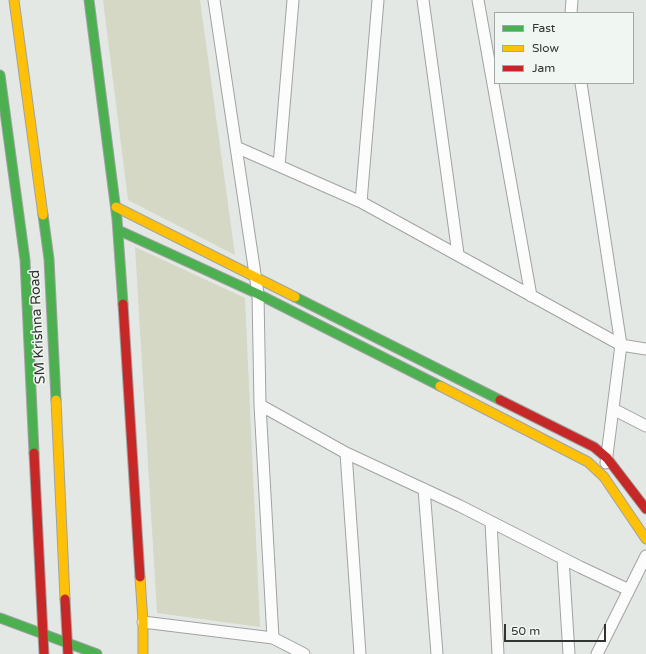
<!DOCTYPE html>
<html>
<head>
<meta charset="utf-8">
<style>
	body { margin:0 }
	#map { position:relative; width:646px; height:654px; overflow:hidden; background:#e4e8e5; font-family:"Varela Round",sans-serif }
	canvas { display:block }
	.legend { position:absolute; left:494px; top:12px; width:140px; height:72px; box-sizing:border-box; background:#f0f6f1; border:1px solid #a4a8a5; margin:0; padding:5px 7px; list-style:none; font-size:12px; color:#323432 }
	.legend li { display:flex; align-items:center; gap:8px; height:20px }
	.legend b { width:20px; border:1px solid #a4a8a5 }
	.scale { position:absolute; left:504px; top:624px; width:102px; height:18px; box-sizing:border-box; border:2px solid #323432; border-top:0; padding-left:5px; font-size:12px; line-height:14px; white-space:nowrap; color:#323432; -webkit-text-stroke:3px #f0f6f1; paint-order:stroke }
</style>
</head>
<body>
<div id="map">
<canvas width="646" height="654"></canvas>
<ul class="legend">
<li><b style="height:5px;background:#4caf50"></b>Fast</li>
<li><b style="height:5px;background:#ffc107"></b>Slow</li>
<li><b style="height:5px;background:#c62828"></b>Jam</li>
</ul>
<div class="scale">50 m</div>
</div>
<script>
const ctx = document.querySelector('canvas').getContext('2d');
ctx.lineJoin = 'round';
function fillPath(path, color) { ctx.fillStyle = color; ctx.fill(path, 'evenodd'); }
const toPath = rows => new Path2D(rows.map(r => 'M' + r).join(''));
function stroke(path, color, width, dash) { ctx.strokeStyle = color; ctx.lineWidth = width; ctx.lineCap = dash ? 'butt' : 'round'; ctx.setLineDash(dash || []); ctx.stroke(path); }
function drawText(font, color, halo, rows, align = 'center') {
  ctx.font = font + ' "Varela Round",sans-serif'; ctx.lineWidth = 3; ctx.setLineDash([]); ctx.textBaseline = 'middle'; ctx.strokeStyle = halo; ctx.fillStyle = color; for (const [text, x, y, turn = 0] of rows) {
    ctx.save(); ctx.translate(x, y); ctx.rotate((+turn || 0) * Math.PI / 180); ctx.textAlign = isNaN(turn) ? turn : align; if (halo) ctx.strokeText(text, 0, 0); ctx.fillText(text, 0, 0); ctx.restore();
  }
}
fillPath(toPath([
	[103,0,200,0,235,255,128,200],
	[135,247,245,298,260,627,157,613]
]), '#d4d8c4');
const street = toPath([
	[214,0,258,294,260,405,273,638],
	[423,0,458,254],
	[478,0,531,296],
	[571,13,572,0],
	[581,83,621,345,606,463],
	[236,147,361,202,621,345,646,349],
	[279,166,293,0],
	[361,202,378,0],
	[260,405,346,453,460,506,580,567,629,590],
	[613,409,646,426],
	[346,453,360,654],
	[424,489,437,654],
	[491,522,498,654],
	[563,559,569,654],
	[143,622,273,638,304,654],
	[597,654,646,556]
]);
const fast = toPath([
	[89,0,117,219,123,304],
	[0,75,25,260,34,453],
	[43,215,49,259,56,400],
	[118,230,258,294,440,386],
	[295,297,500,400],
	[0,618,97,654]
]);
const slow = toPath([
	[14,0,43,215],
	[116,207,295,297],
	[440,386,588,462,604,477,646,539],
	[56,400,65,599],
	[140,577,143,622,143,654]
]);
const jam = toPath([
	[123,304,140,577],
	[500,400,594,447,607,458,646,509],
	[34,453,44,654],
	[65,599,68,654]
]);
stroke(street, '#a0a3a1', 13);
stroke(fast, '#a0a3a1', 11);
stroke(slow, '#a0a3a1', 11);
stroke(jam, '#a0a3a1', 11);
stroke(street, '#fbfcfb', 11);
stroke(fast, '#4caf50', 9);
stroke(slow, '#ffc107', 9);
stroke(jam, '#c62828', 9);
drawText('14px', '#323432', '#f0f6f1', [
	["SM Krishna Road",38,327,-93]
]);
</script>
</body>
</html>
